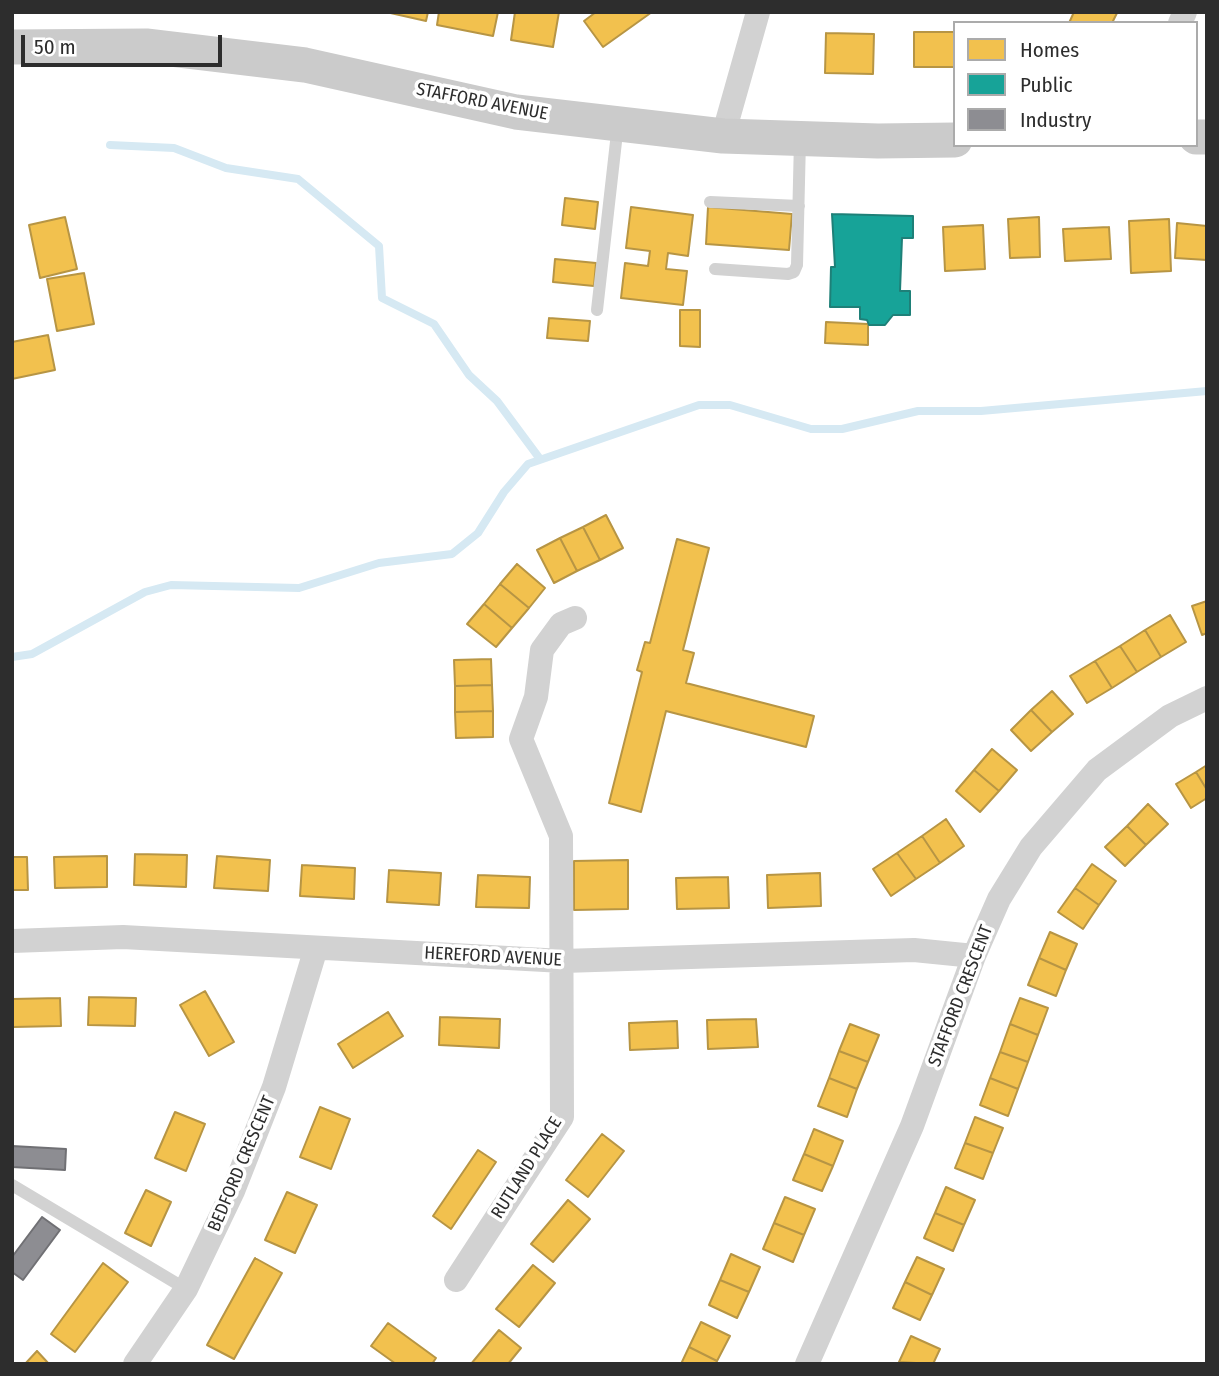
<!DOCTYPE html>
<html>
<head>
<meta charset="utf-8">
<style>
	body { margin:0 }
	#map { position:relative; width:1219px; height:1376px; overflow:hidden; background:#fff; font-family:"Fira Sans Condensed",sans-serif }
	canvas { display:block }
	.frame { position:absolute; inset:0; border:14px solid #2d2d2d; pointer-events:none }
	.legend { position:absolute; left:953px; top:21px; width:245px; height:126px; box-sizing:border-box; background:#fff; border:2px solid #ababab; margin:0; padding:9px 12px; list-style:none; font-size:21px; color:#2d2d2d }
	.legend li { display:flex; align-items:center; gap:14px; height:35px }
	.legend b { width:35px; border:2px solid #ababab }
	.scale { position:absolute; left:21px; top:35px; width:201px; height:32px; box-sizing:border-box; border:4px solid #2d2d2d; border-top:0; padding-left:9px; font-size:21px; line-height:24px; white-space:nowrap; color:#2d2d2d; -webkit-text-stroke:5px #fff; paint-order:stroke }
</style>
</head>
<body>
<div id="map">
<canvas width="1219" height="1376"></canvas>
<div class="frame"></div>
<ul class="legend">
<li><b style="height:19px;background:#f2c14e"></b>Homes</li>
<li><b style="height:19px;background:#17a398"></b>Public</li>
<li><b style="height:19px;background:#8d8d92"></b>Industry</li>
</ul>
<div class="scale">50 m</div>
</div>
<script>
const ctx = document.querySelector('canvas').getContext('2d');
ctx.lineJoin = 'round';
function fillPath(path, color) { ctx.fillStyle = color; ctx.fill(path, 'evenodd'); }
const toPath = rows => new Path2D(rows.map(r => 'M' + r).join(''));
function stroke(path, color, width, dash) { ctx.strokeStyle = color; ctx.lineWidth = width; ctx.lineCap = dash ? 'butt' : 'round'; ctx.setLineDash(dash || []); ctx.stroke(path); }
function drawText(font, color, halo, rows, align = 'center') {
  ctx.font = font + ' "Fira Sans Condensed",sans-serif'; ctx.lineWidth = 7; ctx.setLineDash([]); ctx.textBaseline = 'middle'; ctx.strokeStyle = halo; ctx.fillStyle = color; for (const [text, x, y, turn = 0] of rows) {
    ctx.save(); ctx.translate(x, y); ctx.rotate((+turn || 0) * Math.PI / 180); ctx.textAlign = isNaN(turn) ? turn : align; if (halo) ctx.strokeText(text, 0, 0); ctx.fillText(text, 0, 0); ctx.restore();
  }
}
const homes = toPath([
	[386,12,428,12,426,21,386,12],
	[439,12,498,12,493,36,437,25,439,12],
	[515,12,559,12,553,47,511,40,515,12],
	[596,12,652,12,603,47,584,21,596,12],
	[1074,12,1116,12,1117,13,1112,23,1069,23,1074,12],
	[914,32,955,32,955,67,914,67,914,32],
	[826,33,874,34,873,74,825,73,826,33],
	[565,198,598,202,595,229,562,225,565,198],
	[631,207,693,215,688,256,668,253,666,269,687,271,683,305,621,298,625,263,648,266,650,251,626,248,631,207],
	[708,207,792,214,789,250,706,244,708,207],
	[65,217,77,269,40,278,29,225,65,217],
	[1039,217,1040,257,1010,258,1008,219,1039,217],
	[1169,219,1171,271,1131,273,1129,221,1169,219],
	[1177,223,1207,226,1207,260,1175,258,1177,223],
	[983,225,985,269,945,271,943,227,983,225],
	[1109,227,1111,259,1065,261,1063,229,1109,227],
	[555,259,596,263,594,286,553,282,555,259],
	[84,273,94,324,57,331,47,279,84,273],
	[680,310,700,310,700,347,680,346,680,310],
	[549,318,590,321,588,341,547,338,549,318],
	[826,322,868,324,868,345,825,343,826,322],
	[48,335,55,370,12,379,12,342,48,335],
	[606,515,623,548,600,560,583,527,606,515],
	[583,527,600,560,577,571,560,538,583,527],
	[560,538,577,571,554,583,537,550,560,538],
	[677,539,709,548,683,650,694,653,686,683,814,716,806,747,666,711,641,812,609,803,642,672,637,670,645,642,650,643,677,539],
	[517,564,545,588,529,608,500,584,517,564],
	[500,584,529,608,512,628,484,604,500,584],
	[1207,601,1207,633,1202,635,1192,606,1207,601],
	[484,604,512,628,496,647,467,624,484,604],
	[1170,615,1186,642,1161,657,1145,630,1170,615],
	[1145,630,1161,657,1137,672,1120,646,1145,630],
	[1120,646,1137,672,1112,688,1095,661,1120,646],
	[491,659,492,685,455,686,454,660,491,659],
	[1095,661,1112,688,1087,703,1070,676,1095,661],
	[492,685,493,711,455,712,455,686,492,685],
	[1052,691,1073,714,1052,732,1031,710,1052,691],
	[1031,710,1052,732,1031,751,1011,730,1031,710],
	[493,711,493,737,456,738,455,712,493,711],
	[992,749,1017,770,999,791,974,770,992,749],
	[1207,765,1207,790,1196,772,1207,765],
	[974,770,999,791,980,812,956,791,974,770],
	[1196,772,1207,790,1207,798,1191,808,1176,784,1196,772],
	[1148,804,1168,824,1146,845,1127,826,1148,804],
	[946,819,964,846,940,863,922,836,946,819],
	[1127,826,1146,845,1125,866,1105,847,1127,826],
	[922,836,940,863,916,879,897,853,922,836],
	[897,853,916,879,891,896,873,869,897,853],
	[135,854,187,855,186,887,134,885,135,854],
	[107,856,107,887,55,888,54,857,107,856],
	[217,856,270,860,268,891,214,888,217,856],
	[12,857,27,857,28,890,12,890,12,857],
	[628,860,628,909,574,910,574,861,628,860],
	[1092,864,1116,881,1099,905,1075,888,1092,864],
	[302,865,355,868,354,899,300,896,302,865],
	[389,870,441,873,439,905,387,902,389,870],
	[820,873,821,906,768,908,767,875,820,873],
	[478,875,530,877,529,908,476,907,478,875],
	[728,877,729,908,677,909,676,878,728,877],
	[1075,888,1099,905,1083,929,1058,912,1075,888],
	[1050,932,1077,944,1066,970,1039,958,1050,932],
	[1039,958,1066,970,1056,996,1028,985,1039,958],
	[205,991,234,1042,209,1056,180,1005,205,991],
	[89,997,136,998,135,1026,88,1025,89,997],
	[60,998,61,1026,13,1027,12,999,60,998],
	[1020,998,1048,1008,1038,1035,1010,1024,1020,998],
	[388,1012,403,1036,353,1068,338,1044,388,1012],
	[440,1017,500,1019,499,1048,439,1045,440,1017],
	[756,1019,758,1047,708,1049,707,1020,756,1019],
	[677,1021,678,1048,630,1050,629,1023,677,1021],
	[850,1024,879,1035,868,1062,839,1051,850,1024],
	[1010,1024,1038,1035,1028,1062,1000,1052,1010,1024],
	[839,1051,868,1062,857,1089,829,1078,839,1051],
	[1000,1052,1028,1062,1018,1089,990,1078,1000,1052],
	[829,1078,857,1089,847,1117,818,1106,829,1078],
	[990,1078,1018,1089,1008,1116,980,1105,990,1078],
	[320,1107,350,1119,331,1169,300,1157,320,1107],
	[175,1112,205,1124,186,1171,155,1158,175,1112],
	[975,1117,1003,1128,993,1153,965,1143,975,1117],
	[814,1129,843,1141,833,1166,804,1154,814,1129],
	[602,1134,624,1151,588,1197,566,1180,602,1134],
	[965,1143,993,1153,983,1179,955,1168,965,1143],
	[478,1150,496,1162,451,1229,433,1216,478,1150],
	[804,1154,833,1166,822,1191,793,1180,804,1154],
	[946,1187,975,1200,964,1225,935,1213,946,1187],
	[146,1190,171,1202,151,1246,125,1233,146,1190],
	[287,1192,317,1205,295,1253,265,1240,287,1192],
	[785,1197,815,1209,804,1235,774,1223,785,1197],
	[568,1200,590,1219,553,1262,531,1244,568,1200],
	[935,1213,964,1225,953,1251,924,1238,935,1213],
	[774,1223,804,1235,793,1262,763,1249,774,1223],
	[731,1254,760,1267,749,1292,720,1280,731,1254],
	[917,1257,944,1269,932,1295,905,1282,917,1257],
	[255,1258,282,1273,234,1359,207,1345,255,1258],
	[103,1263,128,1282,75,1352,51,1334,103,1263],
	[533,1265,555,1283,519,1327,496,1309,533,1265],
	[720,1280,749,1292,737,1318,709,1305,720,1280],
	[905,1282,932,1295,920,1320,893,1308,905,1282],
	[701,1322,730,1336,717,1361,689,1347,701,1322],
	[388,1323,436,1358,432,1364,396,1364,371,1346,388,1323],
	[499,1330,521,1348,508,1364,471,1364,499,1330],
	[911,1336,940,1349,933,1364,899,1362,911,1336],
	[689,1347,717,1361,716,1364,681,1364,689,1347],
	[37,1351,49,1364,25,1364,37,1351]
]);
fillPath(homes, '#f2c14e');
stroke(homes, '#b79544', 2);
const public = toPath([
	[832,214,913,216,913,238,902,238,900,291,910,291,910,315,893,315,885,325,869,325,867,320,860,319,860,307,830,307,831,267,835,267,832,214]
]);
fillPath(public, '#17a398');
stroke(public, '#1e8078', 2);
const industry = toPath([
	[12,1146,66,1149,65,1170,12,1167,12,1146],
	[42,1217,60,1230,23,1280,12,1272,12,1257,42,1217]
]);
fillPath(industry, '#8d8d92');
stroke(industry, '#707074', 2);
stroke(toPath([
	[110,145,174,148,226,168,298,179,379,246,382,298,434,324,469,375,497,401,540,459],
	[12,657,32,654,145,592,171,585,299,588,379,563,452,554,478,533,504,492,528,464,699,405,730,405,811,429,842,429,918,411,981,411,1207,391]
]), '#d6e9f3', 8);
stroke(toPath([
	[710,202,799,206],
	[715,269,788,274,794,272,797,265,800,140],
	[597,310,618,124],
	[12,1185,186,1289]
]), '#d2d2d2', 12);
stroke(toPath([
	[1180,23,1185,12],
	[723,136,758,12],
	[12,941,123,937,563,961,914,950,974,956],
	[456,1280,562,1117,561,836,521,739,536,697,542,650,561,624,575,618],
	[135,1364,186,1289,233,1191,274,1087,316,948],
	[807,1364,912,1126,974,956,999,899,1031,847,1097,770,1170,716,1207,698]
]), '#d2d2d2', 24);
stroke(toPath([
	[12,47,146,46,305,65,516,112,723,136,878,141,955,140],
	[1196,137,1207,137]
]), '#cbcbcb', 35);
drawText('18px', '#2d2d2d', '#fff', [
	["STAFFORD AVENUE",482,102,11],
	["HEREFORD AVENUE",493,957,3],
	["STAFFORD CRESCENT",961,996,-69],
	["BEDFORD CRESCENT",242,1164,-67],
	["RUTLAND PLACE",527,1168,-58]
]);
</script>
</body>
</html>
